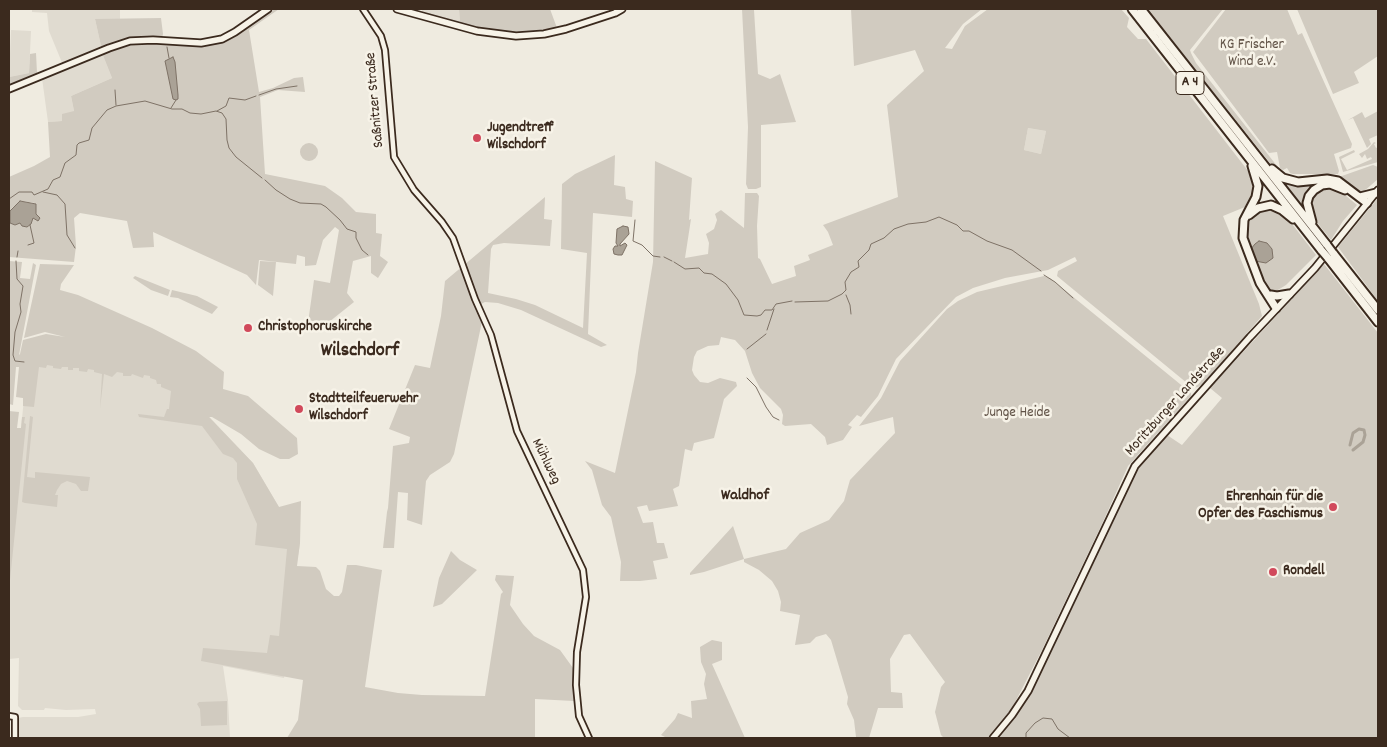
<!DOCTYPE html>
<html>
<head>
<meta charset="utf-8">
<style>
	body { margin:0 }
	#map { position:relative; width:1387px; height:747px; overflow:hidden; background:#efebe0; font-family:Dekko,sans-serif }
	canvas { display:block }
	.frame { position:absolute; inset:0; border:10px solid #3b2a1e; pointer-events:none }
</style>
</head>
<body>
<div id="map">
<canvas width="1387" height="747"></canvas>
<div class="frame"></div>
</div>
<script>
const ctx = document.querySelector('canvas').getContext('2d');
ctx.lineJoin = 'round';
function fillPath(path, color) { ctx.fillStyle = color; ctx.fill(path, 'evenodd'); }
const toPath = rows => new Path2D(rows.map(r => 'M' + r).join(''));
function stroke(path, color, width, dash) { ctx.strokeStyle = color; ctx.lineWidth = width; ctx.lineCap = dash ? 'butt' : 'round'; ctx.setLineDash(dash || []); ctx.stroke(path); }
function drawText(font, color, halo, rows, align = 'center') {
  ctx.font = font + ' Dekko,sans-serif'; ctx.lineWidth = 5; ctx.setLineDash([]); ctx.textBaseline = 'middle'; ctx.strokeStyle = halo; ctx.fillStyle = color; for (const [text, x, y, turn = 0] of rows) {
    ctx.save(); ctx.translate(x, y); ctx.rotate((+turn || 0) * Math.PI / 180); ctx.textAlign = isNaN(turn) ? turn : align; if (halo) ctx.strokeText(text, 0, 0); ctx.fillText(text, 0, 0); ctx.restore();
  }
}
fillPath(toPath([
	[32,9,132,9,132,10,120,10,120,19,95,19,101,46,103,48,63,65,49,31,47,13,32,12],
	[422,9,459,9,460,23,422,12],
	[11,30,31,31,29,73,9,77],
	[102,53,112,78,71,96,74,111,62,121,48,122,42,78],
	[1028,128,1046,131,1041,154,1024,150],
	[28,356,132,367,179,385,253,463,300,543,292,594,284,678,223,666,228,700,230,738,13,738,13,719,23,717,78,717,96,714,95,709,66,710,45,708,44,710,22,710,18,706,19,658,9,659,9,554,24,398,19,397]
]), '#e0dbd0');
fillPath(toPath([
	[275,9,279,9,249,30,259,92,273,88,294,78,303,77,305,92,278,90,260,97,265,174,325,186,342,198,356,212,376,214,376,233,382,234,380,256,388,262,378,278,371,273,371,256,353,261,347,293,354,302,319,330,307,330,314,280,330,283,339,230,335,227,323,240,316,265,305,266,305,257,297,255,296,264,259,260,256,285,247,275,153,232,154,247,133,248,127,221,80,213,74,218,76,246,74,262,9,257,9,177,34,166,50,157,48,122,62,121,62,114,74,111,71,96,112,78,102,53,121,45,138,42,206,45,247,26,248,27],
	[21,201,35,203,37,221,35,218,33,218,31,224,27,227,22,226,20,223,14,225,9,214,12,208],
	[459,9,550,9,557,28,526,32,492,31,460,23],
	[742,9,758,9,754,10,758,74,770,79,780,74,796,122,761,125,761,187,756,189,748,189,746,184,748,127],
	[851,9,982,9,963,24,945,48,952,49,965,26,988,9,1121,9,1129,18,1127,27,1138,39,1146,39,1252,176,1253,191,1245,207,1223,216,1259,304,1262,316,1203,384,1198,387,1193,388,1057,276,1058,271,1077,261,1075,257,1048,270,1005,278,973,288,956,297,896,359,878,396,861,417,857,415,848,425,852,427,843,440,827,445,825,437,811,424,785,426,782,424,783,415,781,409,760,388,752,373,745,351,735,340,721,337,719,345,708,346,697,351,694,357,692,370,694,375,700,382,708,383,720,378,736,382,737,386,724,399,714,438,694,443,692,451,685,449,679,486,673,489,678,506,649,511,647,505,637,507,643,523,653,522,657,543,664,543,668,558,653,561,657,579,640,581,620,581,621,562,611,517,602,505,592,470,585,461,615,473,636,372,638,353,653,262,655,161,692,178,689,220,691,219,685,258,708,254,709,243,706,234,714,229,717,220,715,214,721,210,744,228,745,193,757,193,759,196,757,226,758,258,760,259,772,284,796,276,794,266,810,260,808,255,833,245,828,232,823,225,898,197,887,105,924,71,915,50,854,66],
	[1028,128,1046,131,1041,154,1024,150],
	[1147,9,1223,9,1190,50,1191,53,1196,63,1281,171,1289,176,1297,177,1339,177,1373,165,1378,167,1378,179,1363,192,1363,194,1359,194,1346,183,1290,179,1274,168],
	[1226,9,1287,9,1298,35,1302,33,1352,144,1351,148,1334,154,1339,171,1338,174,1293,174,1290,173,1287,168,1283,170,1280,168,1277,152,1269,153,1193,52],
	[1297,9,1378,9,1378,56,1354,72,1359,83,1333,94],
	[161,18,163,34,162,38,103,48,101,46,95,19],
	[36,53,37,73,9,85,9,77,29,73,30,54],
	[1378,111,1378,135,1369,139,1371,144,1367,148,1353,118,1348,120,1362,112,1365,118],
	[1374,142,1376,143,1374,144,1376,148,1378,147,1378,162,1343,172,1339,157,1354,150,1355,152,1341,159,1347,170,1372,159,1371,157,1367,159,1365,154,1362,158,1359,154,1368,149],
	'300 152a9 9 0 1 1 18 0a9 9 0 1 1-18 0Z',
	[615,155,614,185,625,187,626,199,633,201,632,217,593,213,588,334,607,345,601,347,521,310,498,303,485,302,481,304,484,312,454,454,450,462,430,475,426,481,422,525,407,520,408,493,398,492,394,548,383,548,387,512,388,508,393,446,409,443,410,437,389,429,415,365,430,368,441,316,445,281,545,197,544,219,552,220,550,246,504,243,493,245,491,249,488,293,516,299,535,305,583,328,587,253,561,249,562,184,575,174],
	[1280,178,1326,181,1343,187,1313,188,1306,211],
	[1326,186,1339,190,1357,205,1343,221,1331,240,1315,220,1310,201,1313,193],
	[1378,198,1378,301,1338,247],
	[1266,209,1278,211,1289,220,1316,255,1286,285,1273,293,1271,292,1255,261,1245,235,1247,222,1254,213],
	[9,261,22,262,20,278,30,279,33,263,36,265,19,355,20,354,23,340,46,334,65,337,45,332,24,338,40,264,74,265,61,284,60,290,78,295,152,328,196,351,224,372,223,389,248,396,297,438,298,454,289,459,280,459,259,449,241,434,212,417,209,417,253,463,279,507,301,501,300,543,297,566,316,567,320,571,326,589,334,596,339,596,342,592,347,565,356,565,382,570,365,687,398,693,422,695,485,696,501,594,503,592,495,580,496,575,514,576,510,605,523,624,534,636,560,650,573,668,579,669,579,682,580,685,574,685,574,701,535,699,535,738,287,738,298,720,303,680,201,661,203,648,267,653,270,635,279,636,287,549,255,545,257,524,237,479,237,463,233,458,223,454,202,426,139,417,138,414,164,417,167,409,169,409,171,391,161,387,161,384,157,384,156,380,150,378,150,376,144,375,143,378,132,374,131,376,123,376,123,373,117,372,112,377,104,374,100,409,102,374,94,372,94,370,88,369,87,372,79,371,79,368,73,368,73,370,68,370,68,367,62,367,61,369,53,368,53,366,47,365,46,368,39,367,34,407,23,406,23,398,16,397,19,367,16,367,13,405,9,404],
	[260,261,276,262,273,296,258,285],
	[1324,264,1378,333,1378,738,996,738,1040,671,1073,606,1135,473,1167,435,1182,445,1222,398,1210,388],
	[135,276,170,290,168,296,151,290,133,278],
	[1044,276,1050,278,1191,393,1191,396,1128,466,1102,524,1042,650,1009,714,987,738,944,738,941,735,935,712,941,687,945,682,910,634,904,635,890,659,891,692,902,693,903,708,878,708,869,738,856,737,854,720,847,704,848,697,831,640,826,634,816,637,810,643,795,645,800,615,780,611,781,602,778,591,772,581,759,570,744,562,744,559,704,572,690,575,690,573,733,526,744,559,786,549,800,533,829,520,844,501,850,480,895,433,893,417,859,426,881,398,900,361,947,309,958,301,977,292],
	[172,290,197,296,218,307,212,314,178,298,170,297],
	[9,411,19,412,17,428,21,428,22,417,25,417,24,423,26,424,9,590],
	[30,416,33,417,27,477,35,478,35,472,90,477,88,491,81,491,76,484,67,481,61,484,57,490,55,495,58,495,57,507,25,503,22,502],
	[451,551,460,560,477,570,442,604,433,607,439,578],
	[712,640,722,642,722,660,712,664,745,738,667,738,661,735,675,719,678,713,692,718,691,701,707,699,704,684,706,674,701,662,700,647],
	[227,701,227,725,201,726,200,709,197,704,199,702]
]), '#d1cbc0');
const water = toPath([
	[173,57,175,62,178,95,178,99,176,100,173,99,165,61,173,57],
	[20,201,36,204,36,214,40,218,38,221,33,218,31,224,27,227,22,226,20,223,15,225,10,223,10,211,20,201],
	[623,226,628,227,629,234,620,244,620,246,625,243,627,245,622,255,618,255,614,254,613,249,615,246,618,246,616,243,617,229,623,226],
	[1259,241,1267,243,1272,249,1273,258,1266,263,1255,261,1250,250,1255,244,1259,241]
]);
fillPath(water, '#aaa296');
stroke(water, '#7e7266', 1);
stroke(toPath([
	[167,47,169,58],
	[115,90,116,105],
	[259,95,276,89,297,86],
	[171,108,176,100],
	[217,111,226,106,229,98,245,100,256,96],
	[265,180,276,190,290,199,300,203,321,204,326,207,340,220,347,229,356,232,356,238,362,250,368,255],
	[43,192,57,195,65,204,67,235,75,248],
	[9,199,19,192,32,192,34,195,48,189,53,180,60,177,65,163,76,155,77,145,79,143,89,140,92,128,107,110,116,106,145,101,172,109,182,109,190,113,201,114,216,111,222,113,226,119,227,140,229,148,236,157,262,178],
	[635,220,633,241,642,245,653,256,660,257],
	[28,245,34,243,30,225],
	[17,257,18,251],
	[664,257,672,261],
	[16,261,17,279,23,286,20,304,21,312,15,332,13,355,15,361,24,362],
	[674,262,685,269,699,268,704,273,712,274,726,284,738,300,744,315,757,316,761,315,765,310,772,310,776,304,792,301],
	[1044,275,1055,282,1073,298],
	[846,295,850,305,851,314],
	[795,302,828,301,842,294,846,290,845,282,851,272,859,267,858,261,869,250,871,244,884,238,894,229,908,224,926,222,939,217,957,225,963,231,969,231,987,241,1012,250,1041,271],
	[767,330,774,309],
	[747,349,766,334],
	[747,378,756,387,766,407,773,417,779,420],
	[1020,738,1026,738,1026,733,1035,723,1043,718,1052,719,1058,729,1070,738],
	[1085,738,1092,738]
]), '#7e7266', 1);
stroke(toPath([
	[1350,445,1353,433,1359,429,1364,430,1365,435,1363,442,1353,450]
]), '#aaa296', 3);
const minor = toPath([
	[363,9,381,36,385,50,394,157,414,190,442,222,453,238,475,299,491,335,517,431,583,570,586,597,577,652,576,685,579,716,589,738],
	[9,716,15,717,15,738]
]);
const major = toPath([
	[397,9,477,31,516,36,544,34,566,29,615,13,622,9],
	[9,89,109,48,130,41,153,40,201,43,222,39,235,32,268,9],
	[993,738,1012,715,1028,691,1135,466,1250,337,1315,268,1378,190]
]);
const highway = toPath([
	[1132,9,1322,251],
	[1141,9,1327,245],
	[1252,166,1258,186,1256,197,1244,220,1243,238,1260,283,1276,308],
	[1272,169,1283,178,1298,182,1327,179,1338,181,1367,203],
	[1360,197,1376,193],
	[1249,215,1258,208,1271,205,1282,210,1293,219],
	[1312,222,1307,203,1309,196,1314,190,1322,185,1330,184,1345,190],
	[1333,253,1378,310],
	[1328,258,1378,322],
	[1271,295,1277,296,1289,294]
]);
stroke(minor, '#3b2a1e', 8);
stroke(major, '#3b2a1e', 9);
stroke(highway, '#3b2a1e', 11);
stroke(minor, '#f7f3e8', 4.5);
stroke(major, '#f7f3e8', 5.5);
stroke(highway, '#f7f3e8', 7);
const highwayBridge = toPath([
	[1327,245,1333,253],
	[1322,251,1328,258]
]);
stroke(highwayBridge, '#3b2a1e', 11, []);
stroke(highwayBridge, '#f7f3e8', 7);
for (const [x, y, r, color] of [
	[477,138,5,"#d1495b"],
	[248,328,5,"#d1495b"],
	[299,409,5,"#d1495b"],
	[1333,507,5,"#d1495b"],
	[1273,572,5,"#d1495b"]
]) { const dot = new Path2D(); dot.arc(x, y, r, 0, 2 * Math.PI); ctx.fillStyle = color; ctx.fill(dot); stroke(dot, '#f7f3e8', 2); }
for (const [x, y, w] of [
	[1190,83,28]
]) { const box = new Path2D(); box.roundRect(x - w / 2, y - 11.5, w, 23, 4); ctx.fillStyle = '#f7f3e8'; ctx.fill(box); stroke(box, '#3b2a1e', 1); }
drawText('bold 14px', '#3b2a1e', null, [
	["A 4",1190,83]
]);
drawText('15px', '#605246', '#f7f3e8', [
	["KG Frischer",1252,46],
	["Wind e.V.",1252,63],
	["Junge Heide",1017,414]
]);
drawText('15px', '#3b2a1e', '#f7f3e8', [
	["Saßnitzer Straße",376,100,-95],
	["Moritzburger Landstraße",1176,402,-48],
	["Mühlweg",545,462,64]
]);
drawText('bold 15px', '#3b2a1e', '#f7f3e8', [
	["Jugendtreff",487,129],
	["Wilschdorf",487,146],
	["Christophoruskirche",258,328],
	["Stadtteilfeuerwehr",309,400],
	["Wilschdorf",309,417],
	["Ehrenhain für die",1323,498,"right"],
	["Opfer des Faschismus",1323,515,"right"],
	["Rondell",1283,572]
], 'left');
drawText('bold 16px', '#3b2a1e', '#f7f3e8', [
	["Waldhof",745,497]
]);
drawText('bold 20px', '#3b2a1e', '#f7f3e8', [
	["Wilschdorf",360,352]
]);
</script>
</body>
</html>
